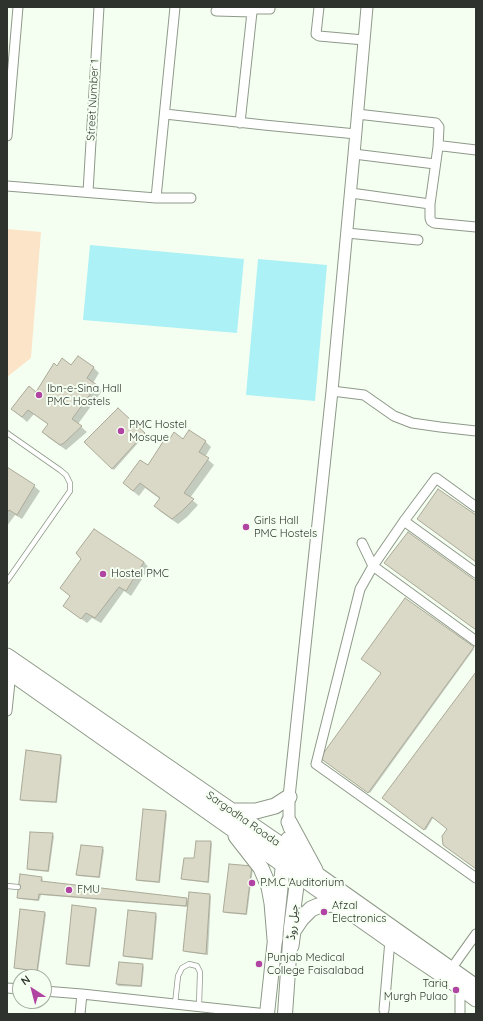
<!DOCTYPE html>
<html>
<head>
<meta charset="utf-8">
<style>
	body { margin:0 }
	#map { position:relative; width:483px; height:1021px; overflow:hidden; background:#f5fff1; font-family:Quicksand,sans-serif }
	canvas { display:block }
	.frame { position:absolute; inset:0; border:8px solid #2f332d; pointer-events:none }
	.north { position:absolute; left:12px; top:969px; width:40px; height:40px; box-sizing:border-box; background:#f5fff1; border:1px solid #a6ada3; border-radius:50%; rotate:324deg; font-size:11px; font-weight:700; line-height:16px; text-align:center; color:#2f332d }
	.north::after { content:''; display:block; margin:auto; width:14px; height:18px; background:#b144a3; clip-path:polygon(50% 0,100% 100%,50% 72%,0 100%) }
</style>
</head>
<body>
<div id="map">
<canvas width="483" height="1021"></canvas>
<div class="frame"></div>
<div class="north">N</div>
</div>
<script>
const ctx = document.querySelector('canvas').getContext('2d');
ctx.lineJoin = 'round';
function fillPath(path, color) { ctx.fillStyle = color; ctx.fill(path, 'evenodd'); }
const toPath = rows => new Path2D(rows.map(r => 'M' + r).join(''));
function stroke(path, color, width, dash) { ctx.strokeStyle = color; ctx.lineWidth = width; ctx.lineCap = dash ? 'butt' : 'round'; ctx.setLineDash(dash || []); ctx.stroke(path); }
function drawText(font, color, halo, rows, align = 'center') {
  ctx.font = font + ' Quicksand,"Noto Sans Arabic",sans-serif'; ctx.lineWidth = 4; ctx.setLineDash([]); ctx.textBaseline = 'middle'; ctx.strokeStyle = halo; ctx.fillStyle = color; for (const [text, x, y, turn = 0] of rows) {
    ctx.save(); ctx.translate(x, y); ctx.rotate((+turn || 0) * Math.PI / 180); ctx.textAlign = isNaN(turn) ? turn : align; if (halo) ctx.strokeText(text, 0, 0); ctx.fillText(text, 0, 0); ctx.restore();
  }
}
fillPath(toPath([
	[7,229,41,232,31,358,7,377]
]), '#fce4c8');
fillPath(toPath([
	[90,245,244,259,237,333,83,320],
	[258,259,327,265,315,401,246,395]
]), '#acf1f5');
fillPath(toPath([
	[78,358,94,368,99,373,93,383,102,391,78,424,87,432,66,450,49,438,43,432,49,425,34,414,27,422,12,409,36,393,58,367,71,367],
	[118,409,145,435,114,470,86,442],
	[190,432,206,442,211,447,205,457,214,465,190,498,198,505,187,517,178,524,161,512,155,506,160,499,145,488,139,496,129,488,170,441,183,441],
	[7,468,34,486,40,491,22,519,15,515,7,526],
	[144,562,149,568,131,596,124,591,101,623,92,618,87,623,70,611,65,606,70,596,61,588],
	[473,648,474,649,370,793,323,759],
	[476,673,476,868,448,829,433,818,426,830,385,799],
	[60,756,62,757,57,803,22,801,21,799],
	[165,812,167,814,160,883,138,881,137,880],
	[52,834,54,836,49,872,29,870,28,869],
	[197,842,211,842,212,844,209,883,184,880,182,879,195,859],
	[102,848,104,850,100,878,78,876,77,875],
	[230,865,253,868,247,915,225,913,224,912],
	[41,878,43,879,42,882,187,899,189,902,209,895,211,896,208,955,186,952,184,951,189,907,41,895,39,901,20,899,18,897],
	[96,908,97,910,90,967,68,965,67,963],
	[44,913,46,914,38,972,17,969,15,968],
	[155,914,157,916,153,960,125,957,124,956],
	[120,963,142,965,144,967,142,987,118,986,117,984]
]), '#0003');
const building = toPath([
	[78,356,94,367,87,378,97,385,72,419,82,426,64,443,60,445,42,432,48,424,28,410,22,417,11,409,29,386,36,392,54,363,57,366,62,358,71,365,78,356],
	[118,408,145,433,112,469,84,442,118,408],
	[189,430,206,441,199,452,209,458,184,493,194,499,182,511,172,519,154,506,160,498,140,483,133,491,123,483,140,460,148,465,166,437,169,440,174,432,183,439,189,430],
	[7,467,35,485,17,515,9,510,7,513,7,467],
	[438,489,476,515,476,562,417,519,438,489],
	[94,529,144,562,126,591,119,587,95,618,86,613,81,619,63,606,70,596,60,588,81,559,76,553,94,529],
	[408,532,476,581,476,630,384,563,408,532],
	[405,598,474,647,368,793,320,758,381,673,361,659,405,598],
	[476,672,476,869,443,845,442,836,447,829,432,817,424,830,382,798,476,672],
	[26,750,61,755,56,802,20,800,26,750],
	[143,809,166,811,159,882,136,880,143,809],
	[30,832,53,833,48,871,27,869,30,832],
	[196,841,211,841,208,882,181,879,184,858,194,858,196,841],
	[81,845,103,847,99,877,76,875,81,845],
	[229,864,252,866,246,914,223,912,229,864],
	[20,874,42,877,41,881,187,898,186,906,39,894,38,900,17,898,20,874],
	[189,892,210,894,206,954,183,951,189,892],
	[72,905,96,908,89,966,66,964,72,905],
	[20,909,45,912,37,971,14,968,20,909],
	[128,910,156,913,152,959,123,956,128,910],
	[119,962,143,964,141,986,116,984,119,962]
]);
fillPath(building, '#dad8c6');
stroke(building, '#abaa98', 1);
const service = toPath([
	[7,433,60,470,66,475,70,483,70,491,7,581],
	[7,886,18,887],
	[175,1004,178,976,182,968,189,964,197,966,200,972,199,1006]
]);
const minor = toPath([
	[319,7,316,34,319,36,364,40],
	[216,11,252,12],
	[165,114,264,125,356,134],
	[357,114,436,123,439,127,438,147],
	[240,123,252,12,255,9,270,9,270,7],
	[7,136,18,7],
	[476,150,443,146,438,147,430,204,430,218,431,221,434,223,476,227],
	[354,154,435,164],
	[7,186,156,198,175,7],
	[88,192,99,7],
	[351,193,430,204],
	[156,198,191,198],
	[347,233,418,240],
	[332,391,364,395,394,416,412,423,440,427,476,431],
	[476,507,436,478,404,521,476,573],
	[404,521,373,566,476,641],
	[362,543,373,566,360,589,316,764,476,878],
	[7,711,11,672],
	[451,969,476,934],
	[7,988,20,989],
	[44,991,82,994,267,1014],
	[384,1010,390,940],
	[80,1014,82,994],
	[460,1014,460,987]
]);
const tertiary = toPath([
	[289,828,289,797,332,391,354,154,367,7]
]);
const primary = toPath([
	[267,1014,284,855],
	[285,1014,291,928,298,874,288,839]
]);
const trunk = toPath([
	[7,656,284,847,319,876,476,987],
	[7,670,390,940,460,987,476,999],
	[233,811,256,811,275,806,289,797],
	[289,822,315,870],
	[236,836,261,868,269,887,272,903,275,939],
	[291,946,293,931,301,919,311,909,318,906,331,904,342,907]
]);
stroke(service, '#8e9989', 6);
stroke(minor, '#8e9989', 11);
stroke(tertiary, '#8e9989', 13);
stroke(primary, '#8e9989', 16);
stroke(trunk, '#8e9989', 17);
stroke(service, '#fff', 4.5);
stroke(minor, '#fff', 9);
stroke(tertiary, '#fff', 11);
stroke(primary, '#fff', 14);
stroke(trunk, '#fff', 15);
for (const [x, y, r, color] of [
	[39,395,4,"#b144a3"],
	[121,431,4,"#b144a3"],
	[246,527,4,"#b144a3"],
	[103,574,4,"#b144a3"],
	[252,883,4,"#b144a3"],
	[69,890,4,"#b144a3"],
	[324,912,4,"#b144a3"],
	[259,964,4,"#b144a3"],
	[456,990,4,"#b144a3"]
]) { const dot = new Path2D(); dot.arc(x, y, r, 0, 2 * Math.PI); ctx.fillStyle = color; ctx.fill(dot); stroke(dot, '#f5fff1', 1.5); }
drawText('11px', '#2f332d', '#f5fff1', [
	["Street Number 1",93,100,-87],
	["Sargodha Roada",243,819,35],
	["جیل روڈ",293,922,-85]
]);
drawText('11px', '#2f332d', '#f5fff1', [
	["Ibn-e-Sina Hall",47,389],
	["PMC Hostels",47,402],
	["PMC Hostel",129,425],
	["Mosque",129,438],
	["Girls Hall",254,521],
	["PMC Hostels",254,534],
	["Hostel PMC",111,574],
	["P.M.C Auditorium",260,883],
	["FMU",77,890],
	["Afzal",332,906],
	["Electronics",332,919],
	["Punjab Medical",267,958],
	["College Faisalabad",267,971],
	["Tariq",448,984,"right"],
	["Murgh Pulao",448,997,"right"]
], 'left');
</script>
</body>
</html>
